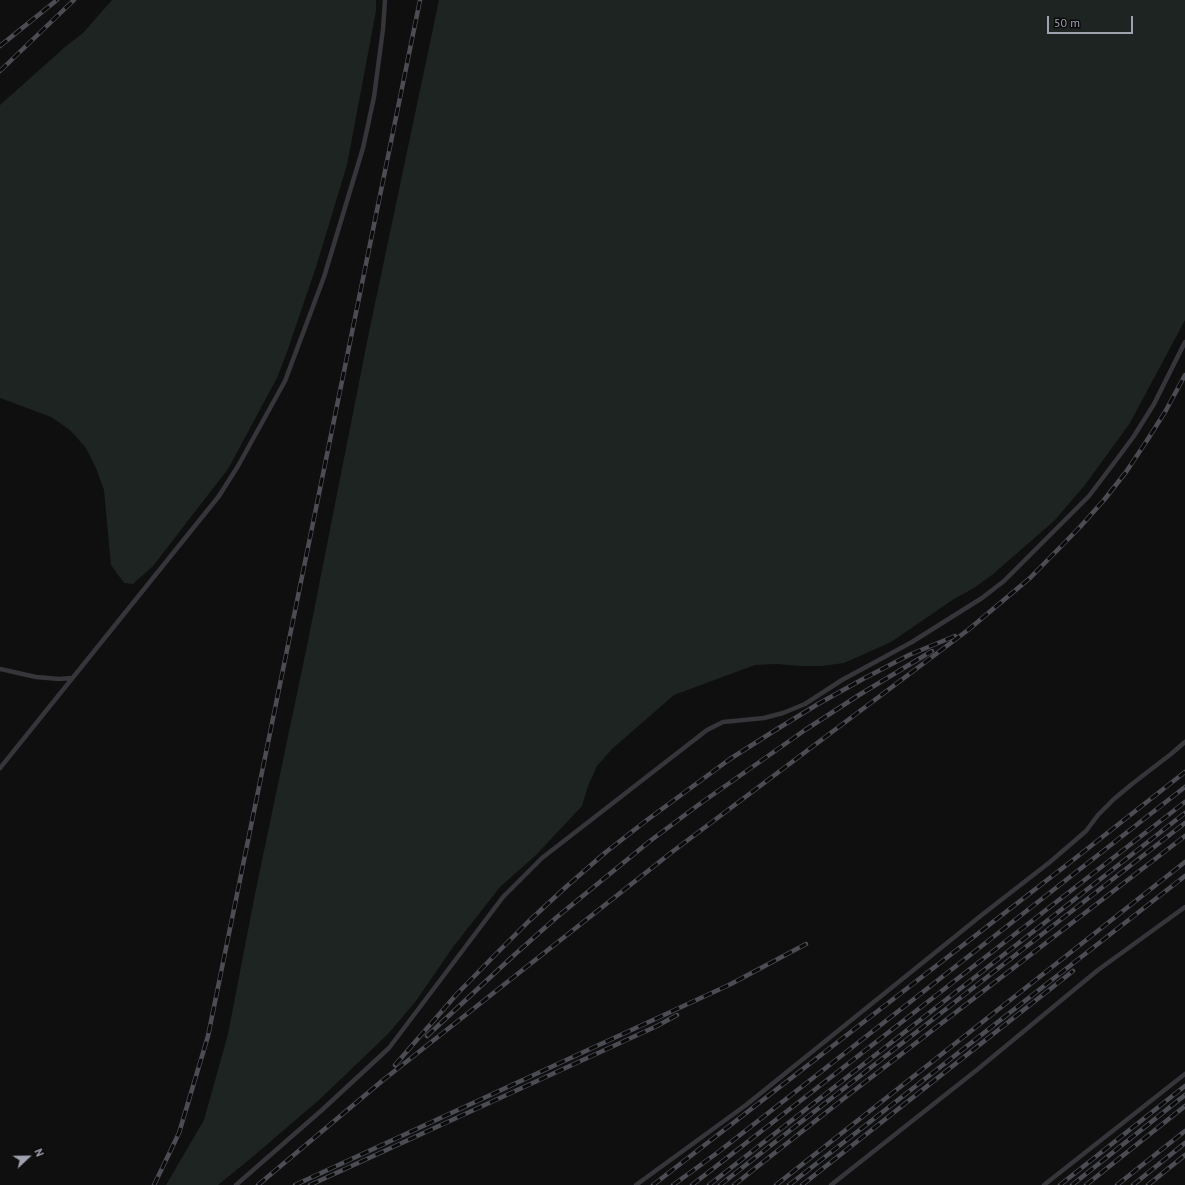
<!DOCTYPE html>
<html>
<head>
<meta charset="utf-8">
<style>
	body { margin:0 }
	#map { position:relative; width:1185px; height:1185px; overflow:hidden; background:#0f0f10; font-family:"PT Sans",sans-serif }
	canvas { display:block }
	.north { position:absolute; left:8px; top:1137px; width:40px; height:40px; -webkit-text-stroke:3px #0a0a0b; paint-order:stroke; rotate:68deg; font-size:11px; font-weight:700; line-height:16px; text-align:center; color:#a1a2b0 }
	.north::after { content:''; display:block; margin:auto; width:14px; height:18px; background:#a1a2b0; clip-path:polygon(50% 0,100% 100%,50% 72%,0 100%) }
	.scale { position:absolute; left:1047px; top:16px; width:86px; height:18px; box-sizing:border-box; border:2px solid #a1a2b0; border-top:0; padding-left:5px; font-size:12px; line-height:14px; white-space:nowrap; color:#a1a2b0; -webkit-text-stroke:3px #0a0a0b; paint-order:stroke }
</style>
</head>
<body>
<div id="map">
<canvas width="1185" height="1185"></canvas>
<div class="north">N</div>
<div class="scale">50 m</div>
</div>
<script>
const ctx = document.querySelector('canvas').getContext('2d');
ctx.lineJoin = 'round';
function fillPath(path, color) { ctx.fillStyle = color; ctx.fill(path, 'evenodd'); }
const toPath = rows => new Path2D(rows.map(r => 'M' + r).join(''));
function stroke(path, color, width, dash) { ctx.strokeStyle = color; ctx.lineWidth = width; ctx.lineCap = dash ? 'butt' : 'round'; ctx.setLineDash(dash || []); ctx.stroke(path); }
fillPath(toPath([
	[112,0,376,0,376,11,347,165,316,267,287,352,277,378,228,469,153,566,133,584,124,583,111,565,104,490,96,468,86,448,70,430,51,417,0,398,0,105,65,47,83,33],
	[439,0,1185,0,1185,320,1130,423,1085,485,1054,521,992,575,974,588,954,599,891,642,844,663,822,666,800,666,777,664,755,665,674,695,612,749,597,766,588,786,582,806,536,855,500,887,453,947,416,1001,388,1034,319,1100,250,1159,218,1185,166,1185,204,1120,228,1034,255,894,308,641,368,337]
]), '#1e2421');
stroke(toPath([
	[0,669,36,677,59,679,72,678],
	[0,768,219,496,238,466,285,381,324,277,363,148,374,97,383,29,385,0],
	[236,1185,322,1110,389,1048,503,897,542,858,707,730,723,722,764,718,783,713,805,704,842,680,912,642,982,598,1004,581,1089,496,1117,459,1134,436,1154,404,1185,342],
	[636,1185,746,1105,983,914,1050,862,1086,831,1098,815,1114,799,1132,784,1171,754,1185,742],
	[831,1185,978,1069,1098,970,1185,907],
	[1044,1185,1185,1074]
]), '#35353a', 4.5);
const rail = toPath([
	[0,46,57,0],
	[0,71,74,0],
	[427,1036,512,957,557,917,650,841,701,803,805,730,859,695,932,651],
	[395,1065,456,995,492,958,529,921,567,886,606,852,647,820,730,759,774,731,818,704,863,679,909,655,955,636],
	[154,1185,179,1133,208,1036,420,0],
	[258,1185,382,1081,672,852,968,630,1030,578,1080,527,1104,500,1126,472,1146,442,1165,412,1185,375],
	[295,1185,729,985,806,944],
	[310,1185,657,1026,677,1015],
	[653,1185,1073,860,1185,772],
	[673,1185,717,1153,1185,787],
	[692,1185,1185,802],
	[709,1185,1185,813],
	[720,1185,1185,823],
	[734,1185,847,1096,1185,836],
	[776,1185,1185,862],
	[789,1185,1185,876],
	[802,1185,1073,971],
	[1060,1185,1185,1086],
	[1072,1185,1185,1095],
	[1086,1185,1185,1106],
	[1117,1185,1185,1131],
	[1133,1185,1185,1143],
	[1148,1185,1185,1155]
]);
stroke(rail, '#4c4d54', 4.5);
stroke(rail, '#0a0a0b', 3, [9]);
</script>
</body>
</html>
